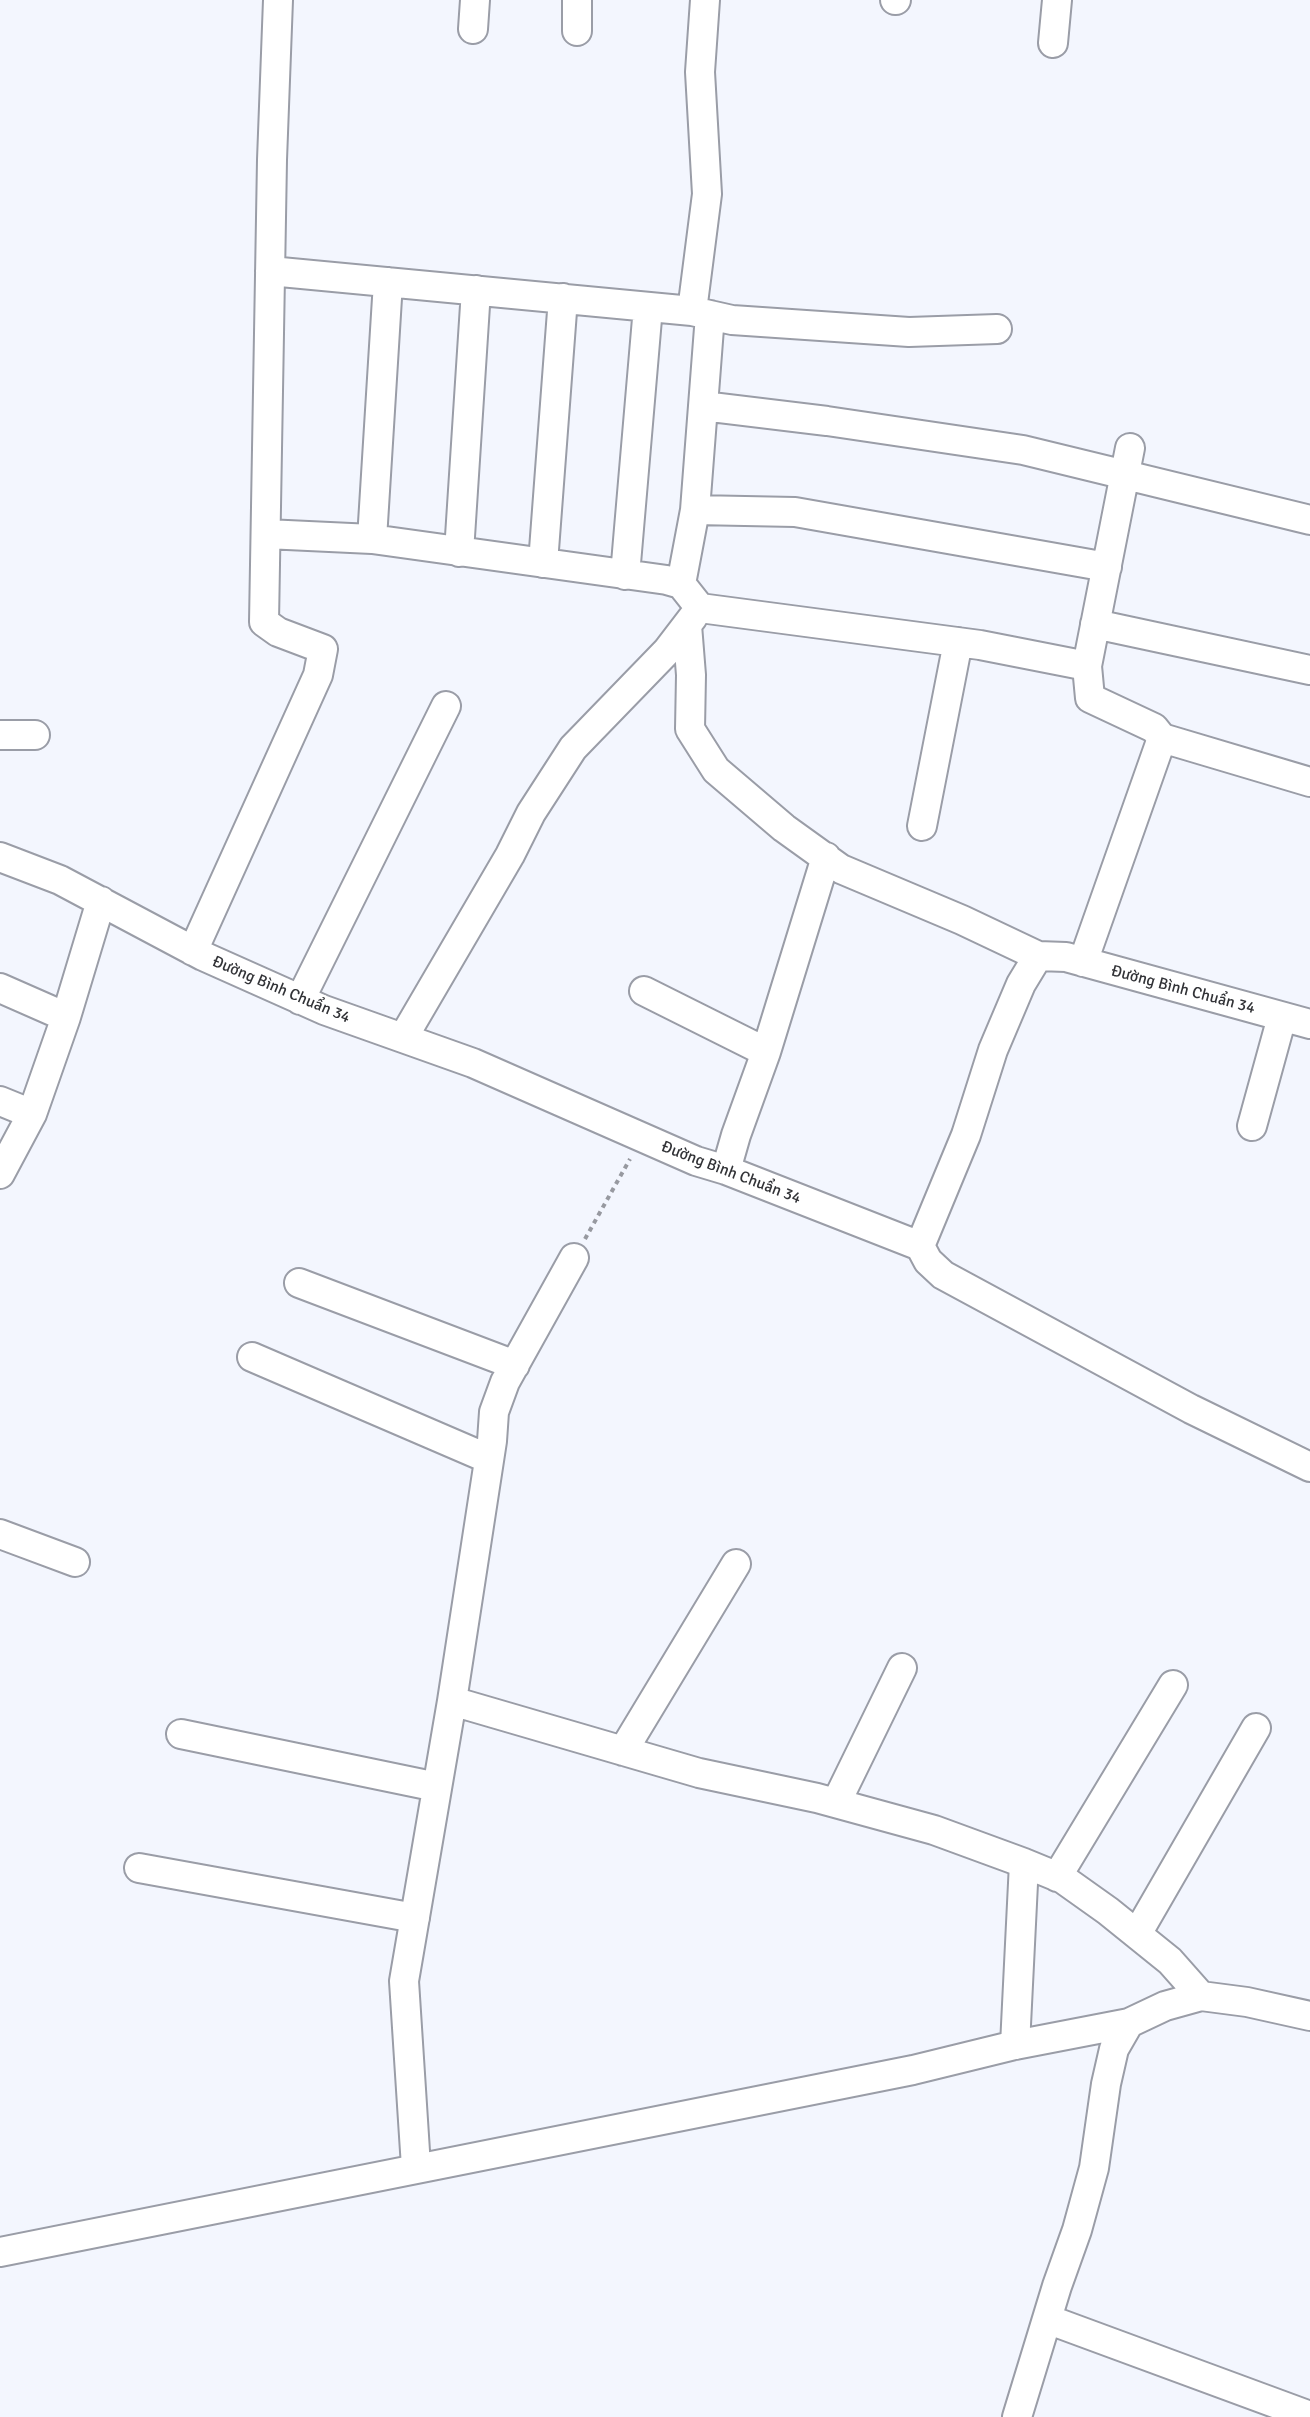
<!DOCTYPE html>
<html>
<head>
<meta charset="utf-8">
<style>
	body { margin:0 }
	canvas { display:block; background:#f3f6fe }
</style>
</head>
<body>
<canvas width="1310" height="2417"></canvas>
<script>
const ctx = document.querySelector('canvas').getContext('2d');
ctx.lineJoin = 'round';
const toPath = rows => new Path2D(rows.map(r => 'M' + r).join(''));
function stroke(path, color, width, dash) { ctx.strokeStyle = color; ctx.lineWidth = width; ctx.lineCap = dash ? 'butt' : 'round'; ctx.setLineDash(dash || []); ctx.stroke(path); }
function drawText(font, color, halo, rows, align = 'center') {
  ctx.font = font + ' Signika,sans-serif'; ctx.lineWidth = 4.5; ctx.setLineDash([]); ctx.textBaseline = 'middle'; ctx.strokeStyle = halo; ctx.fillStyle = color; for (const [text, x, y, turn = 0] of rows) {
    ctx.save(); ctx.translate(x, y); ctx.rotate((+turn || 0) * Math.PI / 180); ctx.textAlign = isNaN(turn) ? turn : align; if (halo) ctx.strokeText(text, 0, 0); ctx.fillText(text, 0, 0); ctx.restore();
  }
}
const minor = toPath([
	[895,0,896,0],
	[473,29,475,0],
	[577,31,577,0],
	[1053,43,1057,0],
	[270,271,692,311,732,320,909,332,997,329],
	[692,311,707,194,700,72,705,0],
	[703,406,827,421,1023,450,1310,520],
	[695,510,795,512,1107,567],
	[266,534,372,539,667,580,681,584,700,608,980,645,1087,666],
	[372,539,388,282],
	[459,552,476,290],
	[543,563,563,298],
	[625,575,648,307],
	[681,584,695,510,710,315],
	[1095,624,1310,670],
	[687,625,691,675,690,729,716,770,784,828,841,869,962,920,1038,956],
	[0,735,35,735],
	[1162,738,1310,782],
	[922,826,958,642],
	[0,857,60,880,203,956,324,1010,473,1063,696,1161,726,1170,920,1246,966,1135,993,1050,1021,984,1038,956,1066,957,1310,1024],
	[193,951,318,675,323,649,278,632,264,622,272,160,278,0],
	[1083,962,1162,738,1154,728,1090,698,1087,666,1130,448],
	[0,988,66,1017],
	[644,991,766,1052],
	[300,1000,446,706],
	[403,1038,510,855,531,813,573,748,667,651,693,617],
	[0,1101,32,1114],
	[1252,1126,1282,1017],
	[726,1170,736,1135,766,1052,826,857],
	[0,1174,32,1114,66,1017,101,901],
	[920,1246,928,1261,943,1275,1191,1409,1310,1467],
	[299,1283,515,1365],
	[252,1357,489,1459],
	[0,1534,75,1562],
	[452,1701,699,1773,817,1798,934,1830,1024,1863,1063,1879,1108,1911,1170,1961,1201,1996],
	[181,1734,437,1787],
	[623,1751,736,1564],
	[836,1803,902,1668],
	[139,1868,415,1918],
	[1057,1877,1173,1685],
	[1137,1934,1256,1728],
	[1015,2045,1024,1863],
	[416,2167,404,1981,452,1701,492,1441,494,1412,505,1382,574,1258],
	[0,2252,913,2070,1015,2045,1129,2023],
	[1047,2319,1310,2416],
	[1017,2417,1057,2286,1077,2230,1094,2168,1106,2084,1114,2049,1129,2023,1165,2006,1201,1996,1247,2002,1310,2016]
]);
stroke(minor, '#9a9da7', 32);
stroke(toPath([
	[585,1239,630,1159]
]), '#9799a0', 4, [4.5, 4.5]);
stroke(minor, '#fff', 28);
drawText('16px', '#323337', '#fff', [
	["Đường Bình Chuẩn 34",281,990,23],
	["Đường Bình Chuẩn 34",1183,990,15],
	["Đường Bình Chuẩn 34",731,1173,21]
]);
</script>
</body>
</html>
